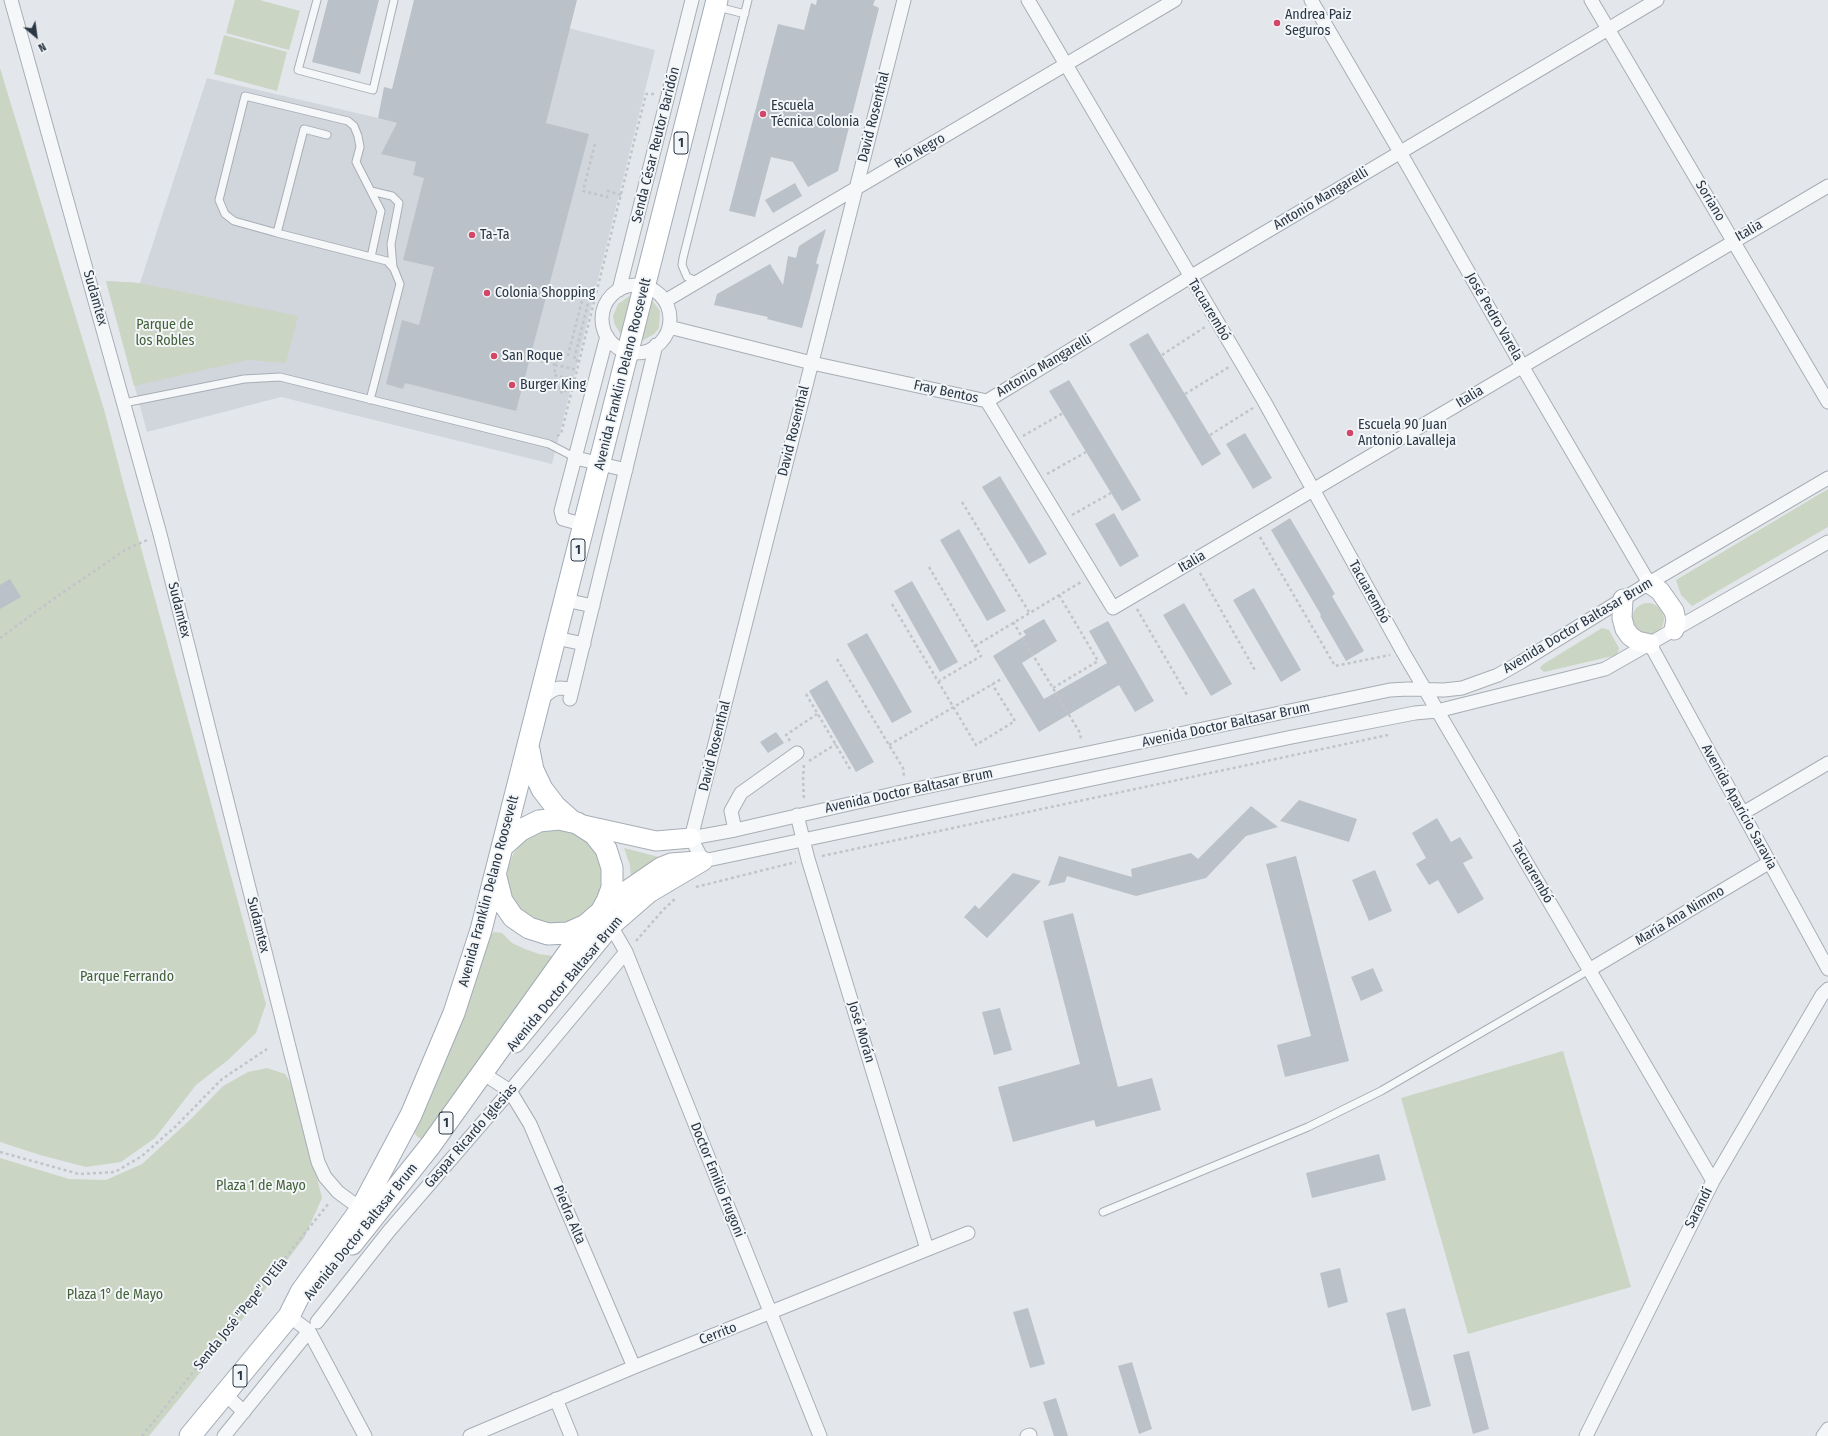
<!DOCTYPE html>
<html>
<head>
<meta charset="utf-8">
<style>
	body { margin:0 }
	#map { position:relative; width:1828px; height:1436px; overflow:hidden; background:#e3e7eb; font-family:"Fira Sans Condensed",sans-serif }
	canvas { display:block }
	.north { position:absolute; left:16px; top:16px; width:40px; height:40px; -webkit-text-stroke:3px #f3f6f8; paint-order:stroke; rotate:151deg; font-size:11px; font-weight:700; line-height:16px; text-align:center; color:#2a3644 }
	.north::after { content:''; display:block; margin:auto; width:14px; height:18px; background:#2a3644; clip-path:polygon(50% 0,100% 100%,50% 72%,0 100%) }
</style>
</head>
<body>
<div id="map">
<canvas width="1828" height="1436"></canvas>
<div class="north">N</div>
</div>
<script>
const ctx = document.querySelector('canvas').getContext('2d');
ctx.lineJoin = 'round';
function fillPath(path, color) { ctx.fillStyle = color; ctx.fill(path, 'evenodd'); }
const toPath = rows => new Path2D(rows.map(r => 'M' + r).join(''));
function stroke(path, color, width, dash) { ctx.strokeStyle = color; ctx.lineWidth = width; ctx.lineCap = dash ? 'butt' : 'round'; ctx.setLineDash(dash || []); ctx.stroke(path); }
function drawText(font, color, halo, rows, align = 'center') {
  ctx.font = font + ' "Fira Sans Condensed",sans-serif'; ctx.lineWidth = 4; ctx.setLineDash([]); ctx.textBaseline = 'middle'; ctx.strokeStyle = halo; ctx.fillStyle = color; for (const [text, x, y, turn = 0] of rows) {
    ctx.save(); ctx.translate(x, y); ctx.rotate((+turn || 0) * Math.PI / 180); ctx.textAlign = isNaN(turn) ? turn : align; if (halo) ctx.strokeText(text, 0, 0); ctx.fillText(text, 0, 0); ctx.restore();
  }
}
fillPath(toPath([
	[568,28,655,50,552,464,281,397,147,432,106,281,140,283,207,78,378,118,537,160]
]), '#d1d6dd');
fillPath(toPath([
	[235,0,260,0,300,11,289,50,226,33],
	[224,35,287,52,277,91,214,74],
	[0,68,105,413,123,482,266,1004,256,1033,228,1060,196,1085,155,1138,121,1162,86,1167,40,1155,0,1142],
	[106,281,140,283,298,316,286,363,248,360,134,386],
	[631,295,621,335,614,323,613,316,618,304],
	[651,299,660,311,659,328,654,334,640,342],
	[1828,489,1828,527,1692,606,1681,595,1676,580],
	'1632 619a16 16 0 1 1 32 0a16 16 0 1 1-32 0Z',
	[1602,628,1609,630,1619,648,1617,655,1544,672,1540,668,1542,665],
	'507 878a48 48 0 1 1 96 0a48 48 0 1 1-96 0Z',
	[624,848,659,857,631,879,630,865],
	[494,932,502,933,512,943,525,949,539,954,553,956,424,1139,419,1138,415,1134,415,1129,490,935],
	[1563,1051,1631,1287,1468,1334,1401,1098],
	[267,1068,285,1074,295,1090,322,1198,304,1238,225,1342,149,1436,0,1436,0,1158,69,1179,106,1180,142,1164,192,1118,223,1086,248,1072]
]), '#cad5c4');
fillPath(toPath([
	[328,0,379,0,360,74,312,62],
	[414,0,577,0,546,123,589,134,516,411,405,383,403,389,386,384,402,320,419,325,434,267,403,260,424,178,413,175,416,162,381,154,397,123,378,118,384,87,392,89],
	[817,0,875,0,873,5,879,8,838,171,808,187,793,162,771,157,755,217,729,211,778,24,804,30,811,3,816,5],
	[795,183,802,196,773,213,765,200],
	[826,229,816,263,819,265,802,328,767,319,768,317,714,305,717,294,770,264,783,285,788,256,796,258,799,246],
	[1148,333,1221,454,1202,466,1129,344],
	[1069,380,1141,500,1122,511,1049,391],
	[1245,433,1272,478,1253,489,1226,444],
	[1000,476,1047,554,1029,564,982,487],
	[1114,513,1139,556,1120,567,1095,524],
	[1290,518,1335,594,1332,596,1364,651,1346,661,1320,616,1321,615,1271,530],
	[959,529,1006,611,987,621,940,540],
	[10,579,21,597,0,609,0,585],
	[912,581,958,662,940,672,894,591],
	[1254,588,1301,670,1281,682,1233,600],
	[1184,603,1232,684,1211,696,1163,615],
	[1044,619,1057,641,1022,663,1044,699,1107,663,1089,631,1108,621,1154,701,1135,712,1119,685,1039,732,993,656,1026,635,1023,631],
	[867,633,912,712,892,723,847,644],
	[827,680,874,762,856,772,809,691],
	[776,732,784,743,768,753,760,742],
	[1299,800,1357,819,1349,842,1280,821],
	[1251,806,1278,827,1246,836,1206,878,1136,896,1067,876,1065,882,1048,886,1059,856,1132,877,1131,869,1191,853,1198,859],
	[1437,818,1451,842,1460,837,1473,858,1463,863,1484,899,1458,914,1438,880,1429,885,1416,864,1426,858,1412,833],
	[1296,856,1349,1061,1285,1077,1277,1045,1311,1036,1266,864],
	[1375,870,1392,911,1369,921,1352,880],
	[1013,873,1041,881,987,938,964,917,975,905,979,909],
	[1073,913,1118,1087,1152,1078,1161,1110,1096,1127,1094,1120,1013,1142,998,1087,1080,1064,1043,921],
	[1373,968,1383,991,1361,1001,1351,977],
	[1000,1008,1012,1050,994,1055,982,1012],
	[1379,1154,1386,1180,1312,1198,1306,1173],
	[1340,1268,1348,1302,1328,1308,1320,1273],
	[1028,1308,1045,1364,1030,1368,1013,1312],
	[1405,1308,1431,1406,1412,1411,1386,1313],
	[1469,1351,1489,1429,1473,1434,1453,1355],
	[1132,1362,1152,1429,1139,1434,1118,1366],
	[1056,1398,1068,1436,1054,1436,1043,1402]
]), '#bac1c9');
const lane = toPath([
	[317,0,298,70,373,90,394,0],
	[718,7,745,14],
	[327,135,304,129,277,233,371,257],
	[371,191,392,196,399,203,391,244,393,267],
	[277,233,234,221,225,214,219,200,245,96,348,121,354,126,358,136,360,147,356,162,381,211,371,257,387,261,394,269,400,284,370,400],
	[697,281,687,277,682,265,683,258,748,0],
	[124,403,244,379,280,377,549,444,576,458],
	[1103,1212,1308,1127,1381,1091,1589,970]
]);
const street = toPath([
	[11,0,160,534,318,1162,325,1177,338,1192,361,1209],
	[904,0,691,838,703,861,1292,737,1415,713,1437,711,1605,669,1828,542],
	[1028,0,1264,401,1403,652,1713,1181],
	[1311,0,1400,152,1522,366,1649,583],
	[1591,0,1828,402],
	'602 319a34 34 0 1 1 68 0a34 34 0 1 1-68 0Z',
	[619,290,692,0],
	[665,301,1175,0],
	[669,327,812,363,987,401,1113,608,1828,186],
	[987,401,1190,277,1657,0],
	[576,458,626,470],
	[585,525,563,519,561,511,607,336],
	[565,600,593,606],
	[556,638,584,644],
	[1650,644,1828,969],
	[570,699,656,345],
	[540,702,547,694,553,690,559,688,572,689],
	[1743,813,1828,763],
	[797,815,808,859,927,1249],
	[735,830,731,811,741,793,797,753],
	[691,838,735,830,906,791,1390,690,1408,689,1444,690,1462,688,1498,675,1521,662,1649,583,1828,478],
	[611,926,626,952,820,1436],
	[1589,970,1770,862],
	[487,1076,510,1091,530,1124,634,1367],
	[289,1316,309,1331,365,1436],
	[317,1322,389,1231,510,1091,626,952],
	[225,1394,244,1412],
	[556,1399,571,1436],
	[224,1436,309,1331],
	[470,1436,634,1367,968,1233],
	[1027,1436,1030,1435],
	[1586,1436,1713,1181,1822,995,1828,989],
	[1823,1436,1828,1429]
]);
const secondary = toPath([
	[1649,583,1660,591,1674,611,1676,620,1674,630],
	[1623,599,1622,618,1625,629,1630,636,1637,641,1650,644],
	[579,824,656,841,691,838],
	[604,906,661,867,671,863,698,861],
	[515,1043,611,926,649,893,703,861]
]);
const primary = toPath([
	[529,750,533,770,542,789,555,806,573,822],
	[496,877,502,901,513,917,529,928,548,934,568,933,586,925,601,912,607,901,612,888,612,868,606,849,594,834,577,823,559,819,539,821,521,830,503,846],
	[352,1244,430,1146,591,921],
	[190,1436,289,1316,301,1292,361,1209,411,1115,454,1013,481,930,717,0]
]);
stroke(lane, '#a8aeb6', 9);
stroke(street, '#a8aeb6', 15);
stroke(secondary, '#a8aeb6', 21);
stroke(primary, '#a2acb7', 23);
stroke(toPath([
	[595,144,583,191,607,197,608,191,621,195],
	[1162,355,1205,327],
	[535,360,556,365,559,353,568,355,583,297,589,299,574,360,579,361],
	[575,379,569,378,565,393,559,392,562,377,554,375,556,365,577,370],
	[1185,394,1229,367],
	[1210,435,1253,408],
	[557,436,561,434,646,94,654,94],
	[1023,436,1063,413],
	[1047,474,1086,452],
	[962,502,1029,612],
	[1072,515,1111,493],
	[1260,537,1335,666,1390,655],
	[929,567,981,656,939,681],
	[1200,573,1256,672],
	[892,604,976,745,1015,721,992,684],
	[1137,609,1187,695],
	[1013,622,1080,733,1081,740],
	[0,638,52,600,125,550,147,540],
	[975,646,1081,582],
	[837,659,903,768,904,777],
	[1053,688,1098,661,1059,595],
	[806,694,850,769],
	[790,741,786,735,817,714],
	[889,745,1003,678],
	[809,761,836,744],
	[804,765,803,780,804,800],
	[822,856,1388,735],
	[696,887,796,862],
	[636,941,664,909,676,898],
	[0,1152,79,1174,115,1172,142,1156,176,1126,222,1079,267,1049],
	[142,1436,329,1203]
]), '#c1c5ca', 2.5, [3, 3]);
stroke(lane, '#f6f7f9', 7);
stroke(street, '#f6f7f9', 13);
stroke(secondary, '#fff', 19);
stroke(primary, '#fff', 21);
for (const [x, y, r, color] of [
	[1277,23,4,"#d24668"],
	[763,114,4,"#d24668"],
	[472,235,4,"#d24668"],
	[487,293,4,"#d24668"],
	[494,356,4,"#d24668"],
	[512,385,4,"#d24668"],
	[1350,433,4,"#d24668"]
]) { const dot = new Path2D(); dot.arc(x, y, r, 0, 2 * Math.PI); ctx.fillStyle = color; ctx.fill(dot); stroke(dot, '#f3f6f8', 1.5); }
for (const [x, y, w] of [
	[681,143,14],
	[578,550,14],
	[446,1123,14],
	[240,1376,14]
]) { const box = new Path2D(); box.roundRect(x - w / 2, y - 11, w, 22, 3); ctx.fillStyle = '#f3f6f8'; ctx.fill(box); stroke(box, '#2a3644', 1); }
drawText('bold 13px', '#2a3644', null, [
	["1",681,143],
	["1",578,550],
	["1",446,1123],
	["1",240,1376]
]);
drawText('14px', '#2a3644', '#f3f6f8', [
	["Andrea Paiz",1285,15],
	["Seguros",1285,31],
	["Escuela",771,106],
	["Técnica Colonia",771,122],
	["Ta-Ta",480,235],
	["Colonia Shopping",495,293],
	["San Roque",502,356],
	["Burger King",520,385],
	["Escuela 90 Juan",1358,425],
	["Antonio Lavalleja",1358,441]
], 'left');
drawText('14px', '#2a3644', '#f3f6f8', [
	["David Rosenthal",874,117,-76],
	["Senda César Reutor Baridón",656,145,-76],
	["Río Negro",920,151,-30],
	["Antonio Mangarelli",1321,199,-31],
	["Soriano",1710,201,59],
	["Italia",1749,231,-30],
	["Sudamtex",95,298,74],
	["Tacuarembó",1209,310,59],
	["José Pedro Varela",1494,317,60],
	["Antonio Mangarelli",1044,366,-31],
	["Avenida Franklin Delano Roosevelt",623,374,-76],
	["Fray Bentos",946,392,12],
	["Italia",1470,397,-31],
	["David Rosenthal",794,431,-76],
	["Italia",1192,562,-30],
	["Tacuarembó",1369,592,61],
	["Sudamtex",179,610,76],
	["Avenida Doctor Baltasar Brum",1578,626,-31],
	["Avenida Doctor Baltasar Brum",1226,725,-12],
	["David Rosenthal",715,746,-76],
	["Avenida Doctor Baltasar Brum",909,791,-12],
	["Avenida Aparicio Saravia",1739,807,61],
	["Tacuarembó",1532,872,60],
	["Avenida Franklin Delano Roosevelt",489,891,-75],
	["María Ana Nimmo",1680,916,-31],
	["Sudamtex",258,925,76],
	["Avenida Doctor Baltasar Brum",565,984,-50],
	["José Morán",861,1032,73],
	["Gaspar Ricardo Iglesias",471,1136,-49],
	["Doctor Emilio Frugoni",717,1180,68],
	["Sarandí",1699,1208,-63],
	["Piedra Alta",569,1215,67],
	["Avenida Doctor Baltasar Brum",361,1232,-51],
	["Senda José \"Pepe\" D'Elía",241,1314,-51],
	["Cerrito",718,1334,-21]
]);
drawText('14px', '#426037', '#f3f6f8', [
	["Parque de",165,325],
	["los Robles",165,341],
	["Parque Ferrando",127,977],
	["Plaza 1 de Mayo",261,1186],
	["Plaza 1° de Mayo",115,1295]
]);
</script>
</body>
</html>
